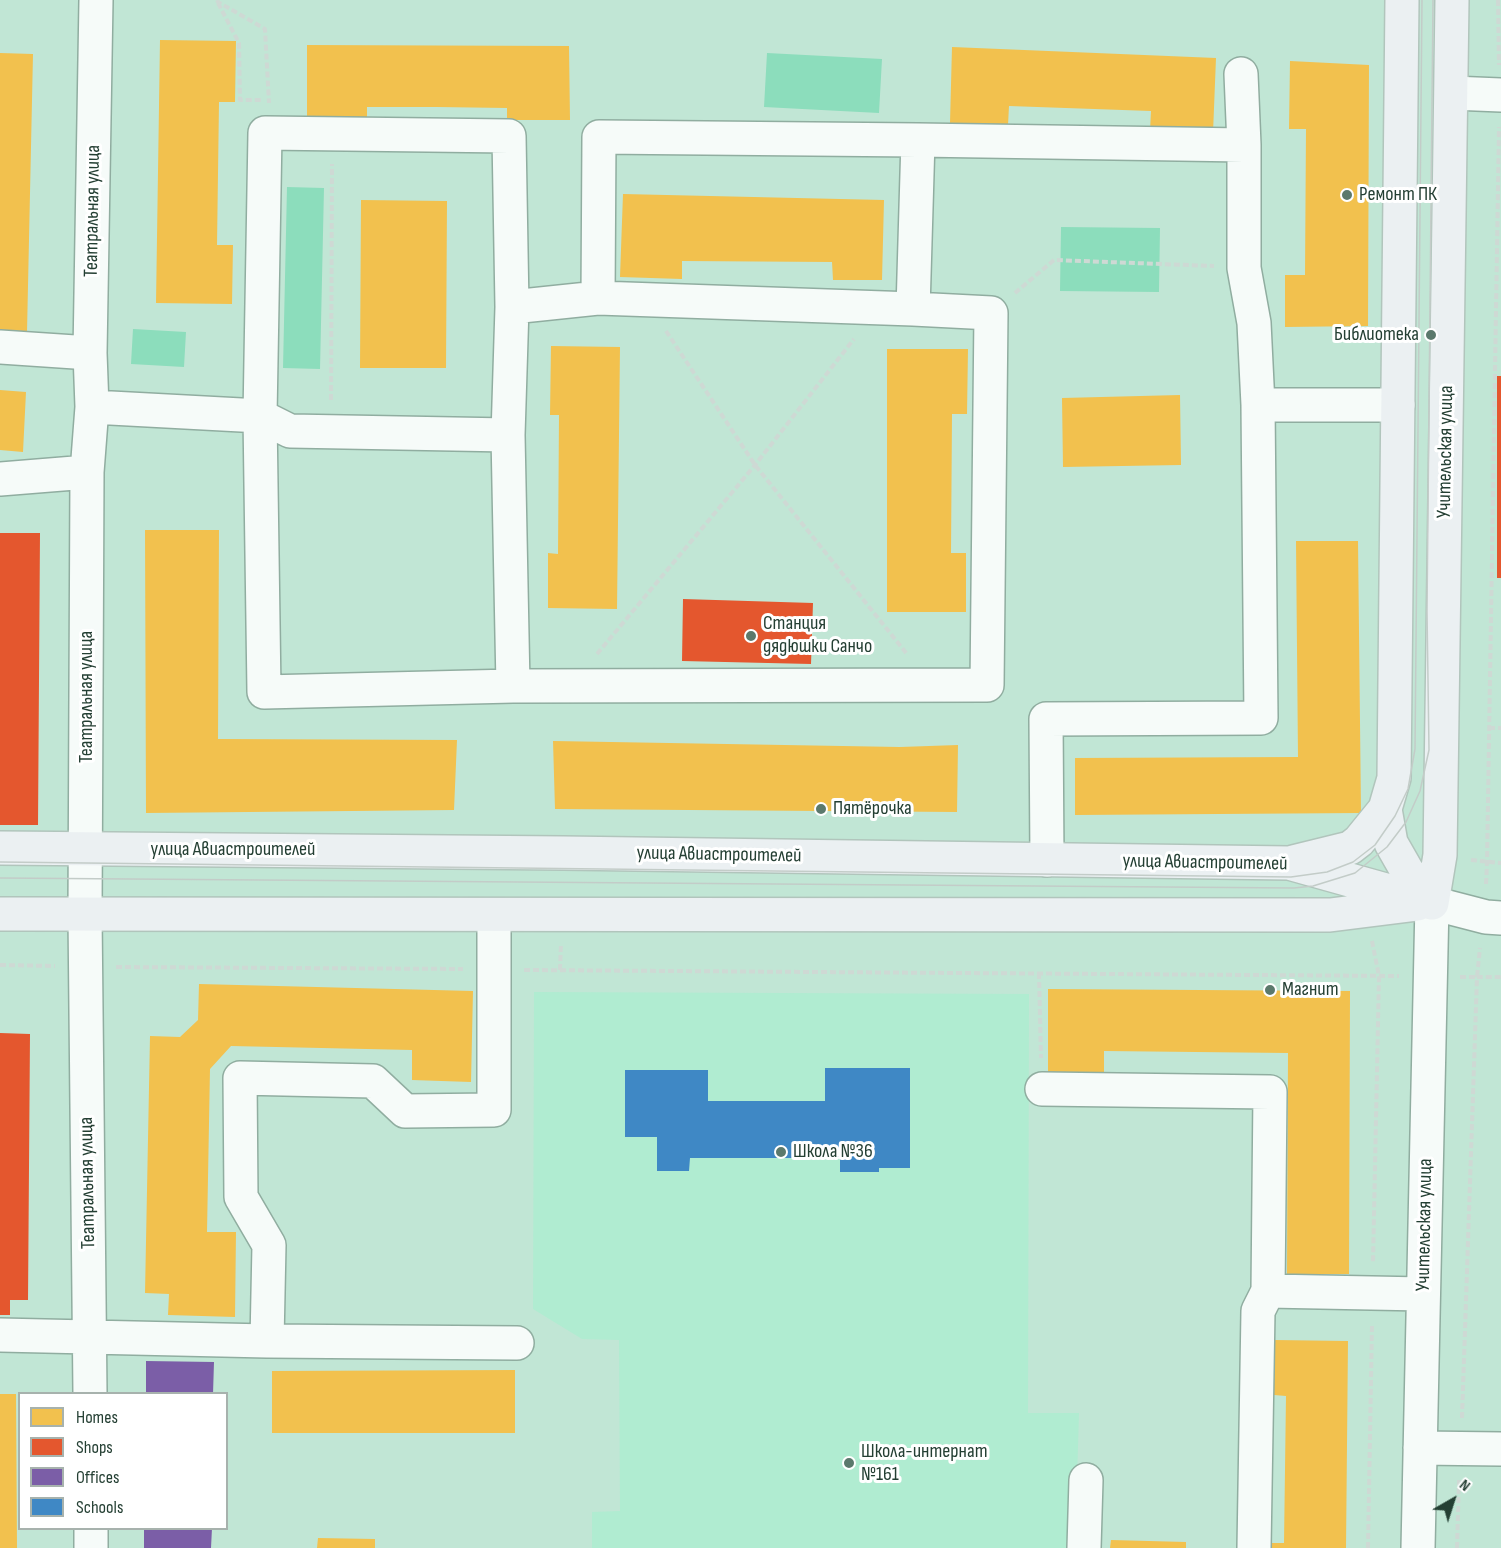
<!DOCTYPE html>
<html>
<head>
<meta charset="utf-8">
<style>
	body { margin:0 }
	#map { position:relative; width:1501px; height:1548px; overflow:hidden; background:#c1e6d5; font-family:"Sofia Sans Condensed",sans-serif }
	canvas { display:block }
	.legend { position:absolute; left:18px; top:1392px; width:210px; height:138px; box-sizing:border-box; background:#fff; border:2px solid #a7b2ad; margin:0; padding:8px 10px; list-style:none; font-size:18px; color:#243f33 }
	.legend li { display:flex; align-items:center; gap:12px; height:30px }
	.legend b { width:30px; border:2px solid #a7b2ad }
	.north { position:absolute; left:1423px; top:1470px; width:60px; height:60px; -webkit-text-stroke:4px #fff; paint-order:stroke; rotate:39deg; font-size:16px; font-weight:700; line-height:24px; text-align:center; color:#243f33 }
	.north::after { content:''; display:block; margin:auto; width:21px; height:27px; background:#243f33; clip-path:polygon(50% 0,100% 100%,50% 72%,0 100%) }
</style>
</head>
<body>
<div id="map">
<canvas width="1501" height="1548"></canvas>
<ul class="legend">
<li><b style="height:16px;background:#f2c14e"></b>Homes</li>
<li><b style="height:16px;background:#e4572e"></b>Shops</li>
<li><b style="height:16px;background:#7b5ea7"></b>Offices</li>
<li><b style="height:16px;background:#3f88c5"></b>Schools</li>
</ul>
<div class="north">N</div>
</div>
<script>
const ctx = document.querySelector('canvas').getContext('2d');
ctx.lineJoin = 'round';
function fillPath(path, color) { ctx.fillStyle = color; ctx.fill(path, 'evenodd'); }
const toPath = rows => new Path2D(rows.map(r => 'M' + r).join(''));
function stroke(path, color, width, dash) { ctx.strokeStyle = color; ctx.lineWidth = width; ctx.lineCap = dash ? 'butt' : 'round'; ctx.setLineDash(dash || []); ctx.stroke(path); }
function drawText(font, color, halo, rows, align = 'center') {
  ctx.font = font + ' "Sofia Sans Condensed",sans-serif'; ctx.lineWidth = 6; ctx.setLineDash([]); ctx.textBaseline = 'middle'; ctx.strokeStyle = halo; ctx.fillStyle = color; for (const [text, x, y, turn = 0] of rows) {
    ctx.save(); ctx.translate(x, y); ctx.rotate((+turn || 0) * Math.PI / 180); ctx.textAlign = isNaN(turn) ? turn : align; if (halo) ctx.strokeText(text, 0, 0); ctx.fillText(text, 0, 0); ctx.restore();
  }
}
fillPath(toPath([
	[534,992,1029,994,1028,1413,1079,1413,1075,1548,592,1548,592,1512,620,1511,619,1340,582,1339,533,1309]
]), '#b0ecd1');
fillPath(toPath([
	[767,53,882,59,879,113,764,107],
	[287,187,324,188,320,369,283,368],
	[1061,227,1160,228,1159,292,1060,291],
	[133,329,186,332,184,367,131,364]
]), '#8cddbc');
fillPath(toPath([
	[160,40,236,41,235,102,219,102,217,245,233,245,232,304,156,303],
	[307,45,569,46,570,120,507,120,507,108,437,107,367,107,367,119,307,119],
	[952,47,1216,58,1213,133,1150,131,1151,111,1009,106,1008,125,950,123],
	[0,53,33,54,27,332,0,332],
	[1290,61,1369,65,1368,326,1285,327,1285,275,1305,275,1306,129,1289,129],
	[623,194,884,200,882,280,833,280,832,262,682,261,682,279,620,277],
	[361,200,447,201,446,368,360,368],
	[551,346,620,347,617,609,548,608,548,553,558,554,559,415,550,415],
	[887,349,968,349,967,414,952,414,951,553,966,553,966,612,887,612],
	[0,390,26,392,23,452,0,450],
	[1180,395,1181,465,1063,467,1062,398],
	[145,530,219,530,218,739,457,740,454,810,146,813],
	[1296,541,1358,541,1361,813,1075,815,1075,758,1298,757],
	[553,741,900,747,958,745,957,812,555,809],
	[199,984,473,991,471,1082,412,1080,412,1050,231,1046,210,1069,207,1232,236,1232,235,1317,168,1315,169,1294,145,1293,150,1036,180,1037,198,1020],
	[1048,989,1350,991,1349,1274,1287,1274,1288,1053,1104,1051,1104,1078,1048,1078],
	[1274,1340,1348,1341,1346,1548,1270,1548,1270,1543,1284,1543,1286,1396,1274,1395],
	[515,1370,515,1433,272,1433,272,1371],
	[0,1394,16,1394,17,1548,0,1548],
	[318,1538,375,1539,375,1548,317,1548],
	[1111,1540,1186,1542,1186,1548,1110,1548]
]), '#f2c14e');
fillPath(toPath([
	[1497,376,1501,376,1501,578,1497,578],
	[0,533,40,533,38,825,0,825],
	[683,599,813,603,811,664,682,661],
	[0,1033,30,1034,28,1300,10,1300,10,1315,0,1315]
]), '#e4572e');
fillPath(toPath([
	[146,1361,214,1362,213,1394,146,1394],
	[144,1528,212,1528,211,1548,144,1548]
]), '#7b5ea7');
fillPath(toPath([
	[825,1068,910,1068,910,1168,879,1168,879,1172,840,1172,840,1158,690,1158,689,1171,657,1171,657,1137,625,1137,625,1070,708,1070,708,1101,825,1101]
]), '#3f88c5');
const minor = toPath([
	[1241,74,1244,145,1244,268,1254,323,1258,405],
	[1452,93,1501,95],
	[598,298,599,137,918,140],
	[512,307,598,298,913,309],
	[0,347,90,353],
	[92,407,260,416,290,431,508,435,512,307,509,136,265,133,260,416,264,692,513,686,508,435],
	[0,479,87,472],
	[513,686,987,685,991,313,913,309,918,140,1244,145],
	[1047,860,1046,719,1261,718,1258,405,1398,405],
	[1042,1089,1270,1092,1268,1291,1423,1294],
	[0,1335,267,1341,269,1245,241,1197,240,1078,373,1081,405,1111,494,1110,494,915],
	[267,1341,517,1343],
	[90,1394,85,915,87,472,92,407,90,353,96,0],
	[1420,1448,1501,1449],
	[91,1528,91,1548],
	[1084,1548,1086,1480],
	[1254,1548,1258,1311,1268,1291],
	[1418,1548,1432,903,1486,917,1501,918]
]);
const major = toPath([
	[1385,809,1391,843,1407,871,1432,903],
	[0,848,563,853,1289,863,1432,903],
	[1293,862,1350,848,1359,841,1385,809,1394,778,1402,0],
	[1432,903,1440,855,1452,0],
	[0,914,1330,915,1418,904]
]);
stroke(minor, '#90ada0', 36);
stroke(major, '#b1c5bc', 36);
stroke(toPath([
	[217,0,218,2,265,29,269,103],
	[1498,0,1499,65],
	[218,3,239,43,240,100,263,100],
	[1015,293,1054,260,1214,266],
	[666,331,755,465,907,654],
	[331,400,332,164],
	[597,654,755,465,854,339],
	[1489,728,1501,728],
	[1471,860,1501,863],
	[1486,884,1487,863,1499,127],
	[1372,941,1379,976,1373,1262],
	[0,965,55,966],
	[116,967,463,969],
	[524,970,1399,976],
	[560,970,561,944],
	[1039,973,1041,1058],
	[1460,977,1477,977,1480,948],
	[1462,1418,1477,977,1501,977],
	[1368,1548,1372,1324],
	[1457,1548,1459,1480]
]), '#ced9d4', 4, [6, 3]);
stroke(minor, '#f6fbf9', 33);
stroke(major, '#ebf0f2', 33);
stroke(toPath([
	[0,862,1291,877,1327,872,1353,862,1375,845,1395,816,1408,789,1415,749,1422,0],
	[0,878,1294,888,1313,886,1355,873,1387,847,1406,822,1420,791,1429,750,1427,611,1433,0]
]), '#c3ccc8', 1.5);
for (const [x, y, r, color] of [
	[1347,195,6,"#5b796c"],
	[1431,335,6,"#5b796c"],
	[751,636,6,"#5b796c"],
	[821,809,6,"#5b796c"],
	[1270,990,6,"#5b796c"],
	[781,1152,6,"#5b796c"],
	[849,1463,6,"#5b796c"]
]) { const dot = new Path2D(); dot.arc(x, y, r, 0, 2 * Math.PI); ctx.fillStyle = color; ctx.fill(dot); stroke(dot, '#fff', 2); }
drawText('20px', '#243f33', '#fff', [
	["Ремонт ПК",1359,195],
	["Библиотека",1419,335,"right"],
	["Станция",763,624],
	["дядюшки Санчо",763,647],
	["Пятёрочка",833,809],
	["Магнит",1282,990],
	["Школа №36",793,1152],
	["Школа-интернат",861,1452],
	["№161",861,1475]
], 'left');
drawText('20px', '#243f33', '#fff', [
	["Театральная улица",93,211,-89],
	["Учительская улица",1446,452,-89],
	["Театральная улица",87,697,-90],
	["улица Авиастроителей",233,850],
	["улица Авиастроителей",719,855,1],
	["улица Авиастроителей",1205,863,1],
	["Театральная улица",88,1183,-91],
	["Учительская улица",1425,1225,-89]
]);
</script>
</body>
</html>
